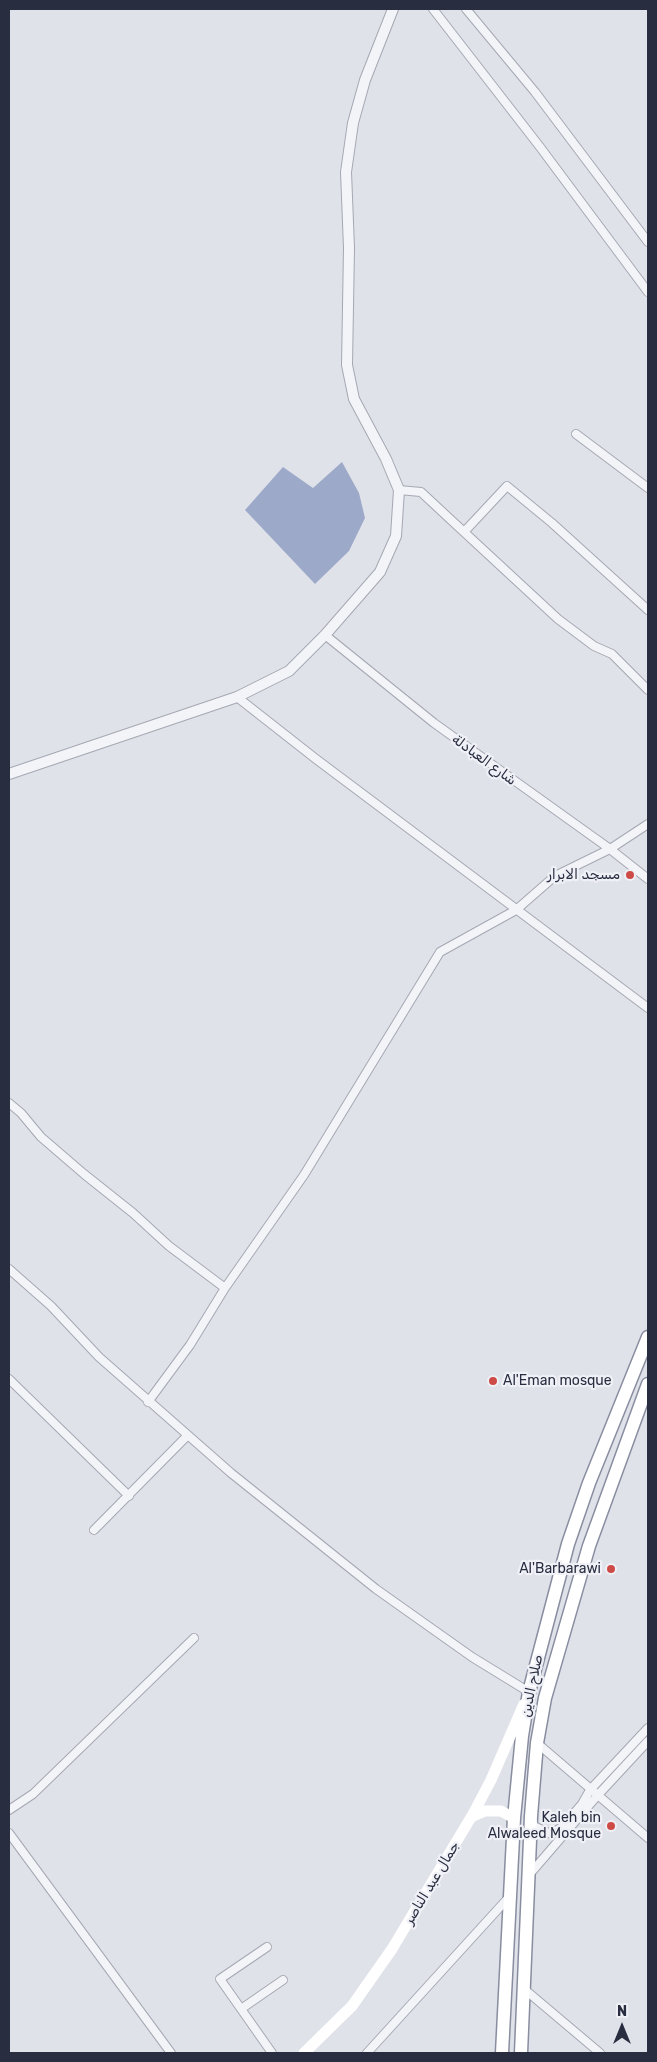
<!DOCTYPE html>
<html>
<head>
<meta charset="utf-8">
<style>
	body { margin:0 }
	#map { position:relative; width:657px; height:2062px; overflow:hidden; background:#e0e2e9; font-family:Rubik,sans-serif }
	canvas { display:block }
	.frame { position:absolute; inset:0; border:10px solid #292d40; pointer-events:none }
	.north { position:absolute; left:597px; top:2002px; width:50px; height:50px; -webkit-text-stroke:4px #f0f1f7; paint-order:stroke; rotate:0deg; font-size:14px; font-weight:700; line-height:20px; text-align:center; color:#292d40 }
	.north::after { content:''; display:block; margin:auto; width:18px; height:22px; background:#292d40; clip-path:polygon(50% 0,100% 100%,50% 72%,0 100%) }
</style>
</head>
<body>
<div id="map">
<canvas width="657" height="2062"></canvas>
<div class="frame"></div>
<div class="north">N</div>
</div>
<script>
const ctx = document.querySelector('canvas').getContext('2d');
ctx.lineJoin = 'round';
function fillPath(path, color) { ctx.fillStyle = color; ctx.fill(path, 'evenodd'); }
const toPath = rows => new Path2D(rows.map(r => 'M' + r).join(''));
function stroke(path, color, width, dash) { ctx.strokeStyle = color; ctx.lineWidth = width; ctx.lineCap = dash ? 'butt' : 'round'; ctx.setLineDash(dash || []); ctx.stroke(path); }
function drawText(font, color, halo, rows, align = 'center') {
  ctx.font = font + ' Rubik,Vazirmatn,sans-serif'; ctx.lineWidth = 4.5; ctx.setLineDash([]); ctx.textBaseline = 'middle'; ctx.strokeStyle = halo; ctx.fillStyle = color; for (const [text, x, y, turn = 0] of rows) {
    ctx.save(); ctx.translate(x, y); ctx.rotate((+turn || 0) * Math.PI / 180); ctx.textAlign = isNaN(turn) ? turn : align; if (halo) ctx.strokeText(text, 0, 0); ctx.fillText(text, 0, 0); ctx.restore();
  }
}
fillPath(toPath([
	[342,462,359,493,365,518,349,551,315,584,245,510,283,467,313,488]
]), '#9ca9c9');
const minor = toPath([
	[433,9,540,147,648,292],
	[466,9,535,92,648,242],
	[576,434,648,488],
	[399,490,421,492,464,532],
	[648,610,552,523,507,486,464,532,558,619,594,646,612,654,648,690],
	[325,635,434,723,610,849,648,879],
	[237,697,316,759,648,1008],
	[9,1103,21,1113,41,1137,84,1174,133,1213,169,1246,225,1288],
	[9,1269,51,1306,99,1357,231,1473,376,1589,472,1657,529,1692],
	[9,1379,129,1496],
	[148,1402,190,1345,225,1288,304,1175,440,952,516,910,555,876,610,849,648,824],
	[94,1530,187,1436],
	[537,1743,648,1838],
	[9,1810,33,1794,194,1638],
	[532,1819,534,1826,551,1834,562,1827,582,1804,590,1790,648,1728],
	[9,1833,171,2053],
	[529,1875,597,1796,648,1741],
	[267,1947,220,1979,272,2053],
	[523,1988,600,2053],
	[241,2009,283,1980],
	[367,2053,510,1896]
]);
const tertiary = toPath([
	[9,774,237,697,289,671,325,635,380,572,396,536,399,490,386,459,354,399,347,365,349,248,346,172,353,123,365,80,393,9]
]);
const trunk = toPath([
	[502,2053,514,1818,522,1736,529,1692,568,1544,589,1483,648,1337],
	[521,2053,531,1816,537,1743,545,1698,589,1546,648,1384]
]);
stroke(minor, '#a5a8b3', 10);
stroke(tertiary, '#a5a8b3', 12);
stroke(trunk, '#888da0', 15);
stroke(minor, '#f3f4f7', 8);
stroke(tertiary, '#f3f4f7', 10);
stroke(toPath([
	[471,1817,485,1811,501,1811,514,1818],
	[304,2053,352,2006,392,1949,473,1814,491,1780,524,1704]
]), '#fff', 11);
stroke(trunk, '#fff', 12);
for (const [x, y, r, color] of [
	[630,875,5,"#cd4b47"],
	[493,1381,5,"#cd4b47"],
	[611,1569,5,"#cd4b47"],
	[611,1826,5,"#cd4b47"]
]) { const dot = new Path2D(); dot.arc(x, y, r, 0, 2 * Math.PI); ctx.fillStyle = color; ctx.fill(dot); stroke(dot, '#f0f1f7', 2); }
drawText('14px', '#292d40', '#f0f1f7', [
	["شارع العبادلة",484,760,36],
	["صلاح الدين",532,1686,-78],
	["جمال عبد الناصر",432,1883,-59]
]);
drawText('14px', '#292d40', '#f0f1f7', [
	["مسجد الابرار",620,875],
	["Al'Eman mosque",503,1381,"left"],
	["Al'Barbarawi",601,1569],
	["Kaleh bin",601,1818],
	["Alwaleed Mosque",601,1834]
], 'right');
</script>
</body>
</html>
